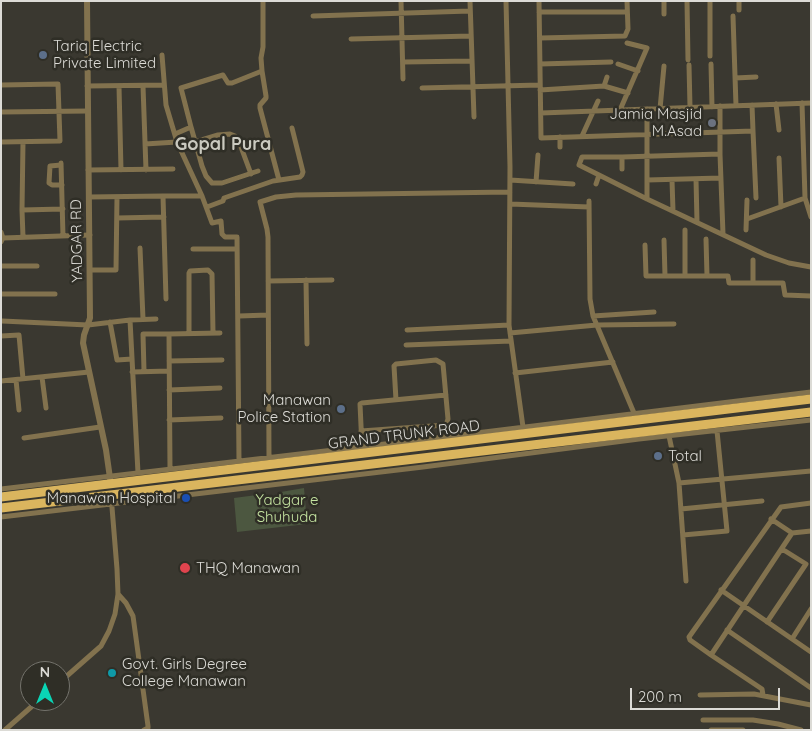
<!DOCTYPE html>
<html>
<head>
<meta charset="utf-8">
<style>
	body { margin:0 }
	#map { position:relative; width:812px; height:731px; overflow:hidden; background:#3a3830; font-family:Quicksand,sans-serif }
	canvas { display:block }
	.frame { position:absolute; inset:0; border:2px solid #dcdbd6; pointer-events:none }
	.north { position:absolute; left:20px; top:661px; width:50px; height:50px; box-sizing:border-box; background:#2f2e26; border:1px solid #74736c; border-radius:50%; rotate:0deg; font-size:14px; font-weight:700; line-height:20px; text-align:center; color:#dcdbd6 }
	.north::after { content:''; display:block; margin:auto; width:18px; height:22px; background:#0ad5b5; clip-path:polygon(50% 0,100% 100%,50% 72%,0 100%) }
	.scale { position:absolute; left:630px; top:688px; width:150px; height:22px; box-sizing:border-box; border:2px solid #dcdbd6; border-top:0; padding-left:6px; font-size:15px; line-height:18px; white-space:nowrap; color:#dcdbd6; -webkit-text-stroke:4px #2f2e26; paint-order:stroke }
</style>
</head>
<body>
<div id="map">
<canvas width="812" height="731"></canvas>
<div class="frame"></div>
<div class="north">N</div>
<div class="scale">200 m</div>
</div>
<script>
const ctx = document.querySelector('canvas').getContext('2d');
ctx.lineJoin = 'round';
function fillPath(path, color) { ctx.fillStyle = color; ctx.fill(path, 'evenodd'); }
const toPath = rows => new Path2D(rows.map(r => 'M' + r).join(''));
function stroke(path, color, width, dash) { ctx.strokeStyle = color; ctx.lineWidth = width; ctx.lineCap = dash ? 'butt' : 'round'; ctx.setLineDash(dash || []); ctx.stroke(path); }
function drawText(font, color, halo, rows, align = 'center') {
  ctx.font = font + ' Quicksand,sans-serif'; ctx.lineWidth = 5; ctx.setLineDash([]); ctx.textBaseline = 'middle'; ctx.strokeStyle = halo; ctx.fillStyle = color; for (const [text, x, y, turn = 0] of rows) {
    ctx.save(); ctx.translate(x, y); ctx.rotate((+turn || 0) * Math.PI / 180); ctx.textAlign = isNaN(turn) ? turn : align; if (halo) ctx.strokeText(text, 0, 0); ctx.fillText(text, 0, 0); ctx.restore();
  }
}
fillPath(toPath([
	[304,488,307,524,237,532,234,498,257,495,264,498,273,497,281,492]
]), '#4c5740');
stroke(toPath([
	[263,1,263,47,261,58,262,71,266,96,266,98,260,105,260,108,279,180],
	[401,1,403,79],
	[470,1,474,117],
	[506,1,510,167,509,325,523,427],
	[539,1,541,138,753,131,752,105],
	[687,1,688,60],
	[710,1,710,56],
	[739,10,739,1],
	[539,12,627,12],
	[664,14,664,1],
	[313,16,470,11],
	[733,16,736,106],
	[540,38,625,36,628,29,627,1],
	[351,39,471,36],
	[162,55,166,105,177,142,202,196,212,223,221,221,222,234,225,237,237,237,239,461],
	[403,62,472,61],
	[540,64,611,62],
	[618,64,638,71],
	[711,64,712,107],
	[689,65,690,107],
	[735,78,756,77],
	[1,85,58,84,60,141,1,142],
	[87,86,164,85],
	[119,86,121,170],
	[143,86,146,170],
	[604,86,628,93],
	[422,88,540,85],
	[540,90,604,86,607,77],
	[802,103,805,198,811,217],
	[776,104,779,130],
	[720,106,720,154],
	[647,109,647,199],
	[660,109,664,66],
	[620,110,647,48,627,43],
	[1,112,88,111],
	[541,113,811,103],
	[191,127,202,166,206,176,212,183,222,183,258,171],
	[753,131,756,198],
	[175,134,191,127,181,88,223,75,228,83,232,83,262,71],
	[582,136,598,101],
	[23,142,22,210,23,237],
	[195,142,218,135,230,134,235,136,238,139,251,174],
	[145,144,177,142],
	[560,147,560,137],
	[779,158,781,207],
	[61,163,63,236],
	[61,165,50,166,49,183,52,185,62,185],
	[622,169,622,157],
	[88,170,173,169],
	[696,179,697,222],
	[510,180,573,184],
	[647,180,721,178],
	[672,180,673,211],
	[536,182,538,155],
	[596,184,599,175],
	[163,196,202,196],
	[89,197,163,196,166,299],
	[589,201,590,299,593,316],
	[510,204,589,207],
	[207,207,223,201,224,198,273,181,300,177,302,175,303,172,292,128],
	[22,210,63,209],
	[117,218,164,217],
	[747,219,805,198],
	[746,230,747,200],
	[1,232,3,238,1,242],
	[723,234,720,154,622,157,582,157,579,165,647,199,766,255,789,263,811,267],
	[3,238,90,235],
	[706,239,707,276],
	[664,240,665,276],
	[645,245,646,276,728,276,729,283,783,283,785,295,811,296],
	[140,248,143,319],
	[193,249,237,249],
	[753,260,753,283],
	[1,266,37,266],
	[90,270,116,270,117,197],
	[685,276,685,230],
	[306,280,307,344],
	[268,281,332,280],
	[1,294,55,294],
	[239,316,268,315],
	[130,320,156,319],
	[2,321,88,325,130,320,138,473],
	[110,322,117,360,132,359],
	[407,330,509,325],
	[189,333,189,273,190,271,208,270,212,274,213,333],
	[510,333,597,325,674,324],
	[1,336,19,335,23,379],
	[406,345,511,341],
	[169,361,222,360],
	[144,371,143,334,169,334],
	[132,372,169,371],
	[515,373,613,362],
	[42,377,46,408],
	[16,380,19,410],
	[1,381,89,372],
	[169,390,220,388],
	[634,413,593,316,654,312],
	[169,420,221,418],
	[361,431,446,425,448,419,443,364,436,360,396,364,394,366,396,400],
	[669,436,679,483,686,581],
	[24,438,100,427],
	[362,447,360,404,362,403,446,395],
	[269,457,268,237,267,229,260,202,276,197,296,195,510,192],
	[170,469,169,334,220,333],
	[679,483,811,471],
	[1,489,419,440,811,392],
	[681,509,762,501],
	[1,517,423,467,639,439,811,420],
	[771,519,792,533,811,531],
	[683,535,727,531,717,431],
	[721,590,811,652],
	[118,594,126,603,133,616,148,726,148,728,144,730],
	[767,622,806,564,782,549],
	[727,630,811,688],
	[792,639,811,609],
	[711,655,792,533],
	[60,682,101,646,109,631,115,614,118,594,117,569,111,495],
	[700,695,754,694,811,705],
	[763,695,762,689,711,655,690,640,689,637,781,507,811,503],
	[703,720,753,720,778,724,801,730],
	[5,730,38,701],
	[711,730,743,730]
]), '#82724e', 5);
stroke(toPath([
	[87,1,90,318,84,335,83,343,106,450,111,485]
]), '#82724e', 6);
stroke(toPath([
	[1,497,811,399],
	[1,508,811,412]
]), '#dab55e', 9);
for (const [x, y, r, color] of [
	[43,55,5,"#5c6f8a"],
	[712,123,5,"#6b7280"],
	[341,409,5,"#5c6f8a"],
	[658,456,5,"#5c6f8a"],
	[186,498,5,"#1a4fb4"],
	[185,568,6,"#e0444e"],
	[112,673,5,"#0f9aa8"]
]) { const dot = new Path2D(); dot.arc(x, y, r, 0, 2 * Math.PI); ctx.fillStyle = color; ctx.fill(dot); stroke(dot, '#2f2e26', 2); }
drawText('15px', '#dcdbd6', '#2f2e26', [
	["Tariq Electric",53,46],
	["Private Limited",53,63],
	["Jamia Masjid",702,114,"right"],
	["M.Asad",702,131,"right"],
	["Manawan",331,400,"right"],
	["Police Station",331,417,"right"],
	["Total",668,456],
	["Manawan Hospital",176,498,"right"],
	["THQ Manawan",196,568],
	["Govt. Girls Degree",122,664],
	["College Manawan",122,681]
], 'left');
drawText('15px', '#dcdbd6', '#2f2e26', [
	["YADGAR RD",77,241,-91],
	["GRAND TRUNK ROAD",404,435,-7]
]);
drawText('15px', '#c6e5a2', '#2f2e26', [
	["Yadgar e",287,500],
	["Shuhuda",287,517]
]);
drawText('bold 18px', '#cac9bf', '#2f2e26', [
	["Gopal Pura",223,145]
]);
</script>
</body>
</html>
